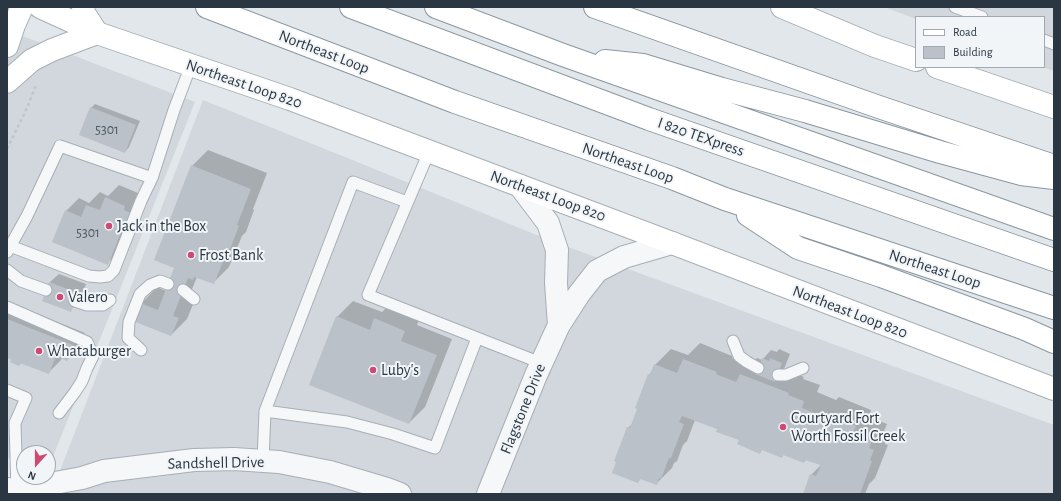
<!DOCTYPE html>
<html>
<head>
<meta charset="utf-8">
<style>
	body { margin:0 }
	#map { position:relative; width:1061px; height:501px; overflow:hidden; background:#e2e7eb; font-family:"Alegreya Sans",sans-serif }
	canvas { display:block }
	.frame { position:absolute; inset:0; border:8px solid #2a3743; pointer-events:none }
	.legend { position:absolute; left:915px; top:16px; width:130px; height:52px; box-sizing:border-box; background:#f2f5f8; border:1px solid #a2a9b0; margin:0; padding:5px 7px; list-style:none; font-size:12px; color:#2a3743 }
	.legend li { display:flex; align-items:center; gap:8px; height:20px }
	.legend b { width:20px; border:1px solid #a2a9b0 }
	.north { position:absolute; left:16px; top:445px; width:40px; height:40px; box-sizing:border-box; background:#f2f5f8; border:1px solid #a2a9b0; border-radius:50%; rotate:201deg; font-size:11px; font-weight:700; line-height:16px; text-align:center; color:#2a3743 }
	.north::after { content:''; display:block; margin:auto; width:14px; height:18px; background:#cd4a74; clip-path:polygon(50% 0,100% 100%,50% 72%,0 100%) }
</style>
</head>
<body>
<div id="map">
<canvas width="1061" height="501"></canvas>
<div class="frame"></div>
<ul class="legend">
<li><b style="height:5px;background:#fff"></b>Road</li>
<li><b style="height:11px;background:#bac1c8"></b>Building</li>
</ul>
<div class="north">N</div>
</div>
<script>
const ctx = document.querySelector('canvas').getContext('2d');
ctx.lineJoin = 'round';
function fillPath(path, color) { ctx.fillStyle = color; ctx.fill(path, 'evenodd'); }
const toPath = rows => new Path2D(rows.map(r => 'M' + r).join(''));
function stroke(path, color, width, dash) { ctx.strokeStyle = color; ctx.lineWidth = width; ctx.lineCap = dash ? 'butt' : 'round'; ctx.setLineDash(dash || []); ctx.stroke(path); }
function drawText(font, color, halo, rows, align = 'center') {
  ctx.font = font + ' "Alegreya Sans",sans-serif'; ctx.lineWidth = 4; ctx.setLineDash([]); ctx.textBaseline = 'middle'; ctx.strokeStyle = halo; ctx.fillStyle = color; for (const [text, x, y, turn = 0] of rows) {
    ctx.save(); ctx.translate(x, y); ctx.rotate((+turn || 0) * Math.PI / 180); ctx.textAlign = isNaN(turn) ? turn : align; if (halo) ctx.strokeText(text, 0, 0); ctx.fillText(text, 0, 0); ctx.restore();
  }
}
fillPath(toPath([
	[884,7,1054,7,1054,71,1043,67,1044,67,1044,17,916,17,916,19],
	[7,30,195,102,50,464,48,464,48,453,24,453,24,461,7,458],
	[203,100,345,157,549,240,1054,425,1054,494,51,494]
]), '#d1d7dc');
fillPath(toPath([
	[95,104,140,121,129,147,125,152,91,108],
	[208,150,267,173,253,209,254,210,246,232,242,236,229,267,213,283,197,277,188,299,194,302,187,319,171,335,141,304,157,287,166,291,175,268,192,166],
	[119,185,138,193,136,197,143,200,120,251,107,263,66,211,79,198,89,203,100,192,108,196],
	[59,274,86,284,79,302,70,310,50,282],
	[353,301,382,312,391,303,421,314,417,325,452,339,425,407,409,423,337,317],
	[15,305,85,333,79,347,67,360,62,358,61,360,48,373,22,362,19,365,12,359,7,357,7,313],
	[700,343,732,356,732,358,749,365,757,358,762,360,771,350,777,352,779,349,790,354,784,369,804,377,803,379,820,385,817,392,836,400,839,397,871,410,869,417,887,424,884,431,889,433,885,444,888,445,875,478,869,484,865,494,804,494,811,475,821,465,807,459,804,462,784,454,782,457,763,449,760,452,740,440,718,429,695,420,687,441,683,445,677,461,674,463,672,468,656,484,641,478,638,482,628,428,633,423,649,375,652,371,655,365,671,349,688,355]
]), '#0003');
fillPath(toPath([
	[90,107,136,125,125,153,79,135],
	[191,165,251,189,237,225,239,226,230,249,228,249,214,284,194,277,193,280,188,278,173,316,179,318,171,336,133,321,140,303,158,310,174,268,154,260],
	[105,197,125,206,124,210,131,213,127,223,125,222,108,265,52,242,65,210,81,217,86,205,100,210],
	[49,282,78,293,71,312,42,301],
	[336,316,370,330,374,318,405,331,401,341,437,355,409,424,309,385],
	[7,319,73,345,67,361,56,356,49,374,20,363,19,366,10,362,11,359,7,358],
	[762,358,769,361,770,358,782,363,775,382,755,374],
	[683,359,717,372,716,374,736,382,740,374,761,382,789,393,788,395,804,401,802,408,821,416,822,413,856,426,853,433,872,440,869,448,874,450,870,460,872,461,860,494,803,494,810,474,816,476,821,465,805,460,804,463,783,455,782,458,762,450,760,454,737,444,739,440,716,432,717,429,682,416,679,422,684,424,671,458,669,458,661,479,659,478,657,485,640,479,638,483,612,473,616,462,614,461,627,427,630,428,637,409,635,408,648,374,650,375,654,364,677,373]
]), '#bac1c8');
const lane = toPath([
	[955,7,982,17],
	[1044,40,1054,44],
	[429,152,368,295,541,363],
	[10,246,89,276,100,277,108,276,114,270,141,201,152,178,174,110,191,65],
	[7,252,27,216,60,146,152,178],
	[7,270,21,281,46,290],
	[183,290,194,299],
	[75,301,87,305,103,305,110,300],
	[7,307,87,342,93,356,87,368,82,381,75,392,59,413],
	[733,341,739,356,747,362,758,368],
	[141,350,128,338,129,322,140,294,150,285,160,281,168,284],
	[778,375,786,375,803,368],
	[7,390,26,398,15,423,17,490],
	[265,411,347,422,393,434,435,448,477,338],
	[263,461,265,411,353,182,407,202]
]);
const street = toPath([
	[520,186,548,223,557,250,556,283,559,325],
	[7,489,17,490,82,478,104,471,194,460,234,459,279,462,330,472,387,489,400,494],
	[488,494,536,375,559,325,579,294,597,271,624,257,672,243]
]);
const secondary = toPath([
	[40,7,97,33,290,99,672,243,1054,389],
	[782,7,875,46,916,60],
	[7,46,14,25,22,7],
	[937,67,1054,107],
	[7,82,32,60,52,50,97,33,84,13,83,7]
]);
const highway = toPath([
	[207,7,455,102,672,178,725,199,1054,308],
	[351,7,649,119,1054,260],
	[436,7,563,55,1054,229],
	[595,7,879,107,1054,166],
	[605,61,643,65,722,89,805,111,940,152,1021,174,1054,178],
	[748,215,798,248,881,276,1025,329,1054,342]
]);
stroke(lane, '#a7afb5', 13);
stroke(street, '#a7afb5', 24);
stroke(secondary, '#a7afb5', 24);
stroke(highway, '#8a97a1', 24);
stroke(toPath([
	[7,149,27,108,36,85]
]), '#c0c5ca', 2.5, [3, 3]);
stroke(lane, '#f5f7f9', 11);
stroke(street, '#f5f7f9', 22);
stroke(secondary, '#fff', 22);
stroke(highway, '#fff', 22);
for (const [x, y, r, color] of [
	[109,226,4,"#cd4a74"],
	[191,255,4,"#cd4a74"],
	[60,297,4,"#cd4a74"],
	[39,351,4,"#cd4a74"],
	[373,370,4,"#cd4a74"],
	[783,427,4,"#cd4a74"]
]) { const dot = new Path2D(); dot.arc(x, y, r, 0, 2 * Math.PI); ctx.fillStyle = color; ctx.fill(dot); stroke(dot, '#f2f5f8', 1.5); }
drawText('14px', '#4e5a64', null, [
	["5301",107,130],
	["5301",88,233]
]);
drawText('16px', '#2a3743', '#f2f5f8', [
	["Northeast Loop",324,52,21],
	["Northeast Loop 820",244,84,19],
	["I 820 TEXpress",701,137,19],
	["Northeast Loop",628,163,19],
	["Northeast Loop 820",548,196,20],
	["Northeast Loop",935,269,18],
	["Northeast Loop 820",850,312,21],
	["Flagstone Drive",523,409,-68],
	["Sandshell Drive",216,463,-1]
]);
drawText('16px', '#2a3743', '#f2f5f8', [
	["Jack in the Box",117,226],
	["Frost Bank",199,255],
	["Valero",68,297],
	["Whataburger",47,351],
	["Luby's",381,370],
	["Courtyard Fort",791,418],
	["Worth Fossil Creek",791,436]
], 'left');
</script>
</body>
</html>
